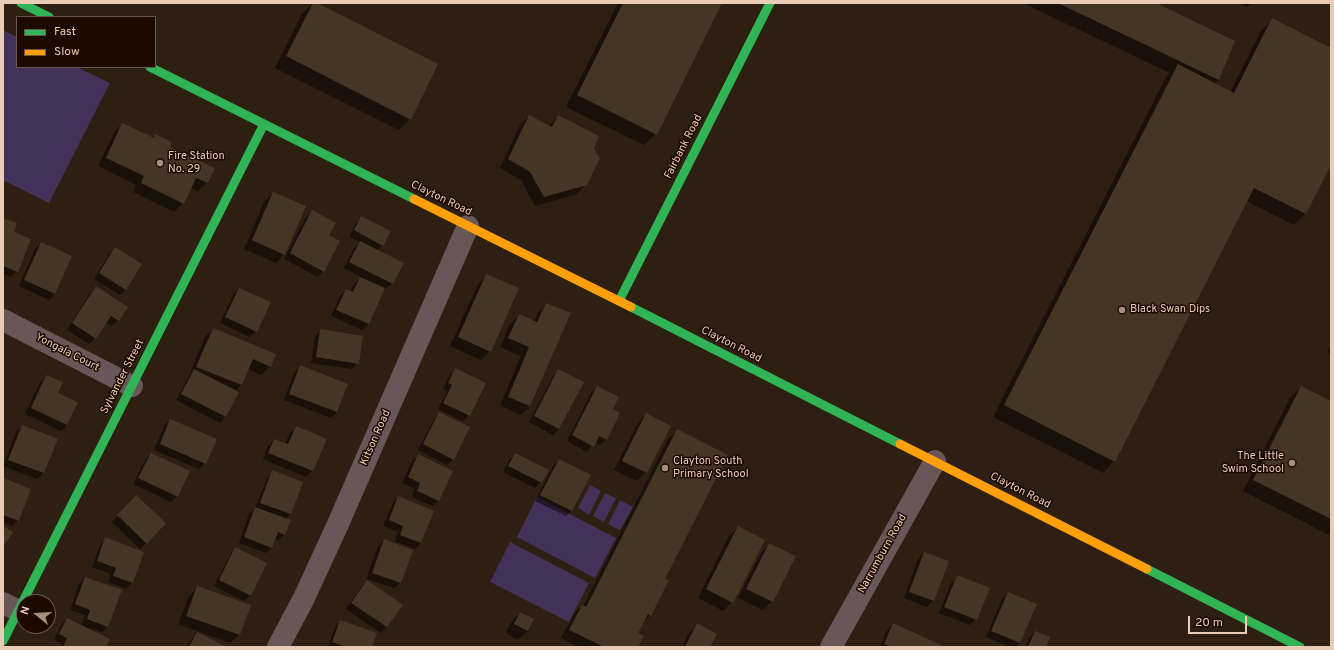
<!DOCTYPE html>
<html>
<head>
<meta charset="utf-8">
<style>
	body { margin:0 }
	#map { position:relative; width:1334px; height:650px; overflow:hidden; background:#2d1f11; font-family:Overpass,sans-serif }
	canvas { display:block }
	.frame { position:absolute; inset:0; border:4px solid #e9ccb5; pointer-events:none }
	.legend { position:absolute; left:16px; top:16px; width:140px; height:52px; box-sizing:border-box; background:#1c0900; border:1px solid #6e5748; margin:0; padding:5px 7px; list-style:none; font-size:12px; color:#e9ccb5 }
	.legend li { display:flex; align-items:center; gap:8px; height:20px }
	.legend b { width:20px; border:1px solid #6e5748 }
	.north { position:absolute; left:16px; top:594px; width:40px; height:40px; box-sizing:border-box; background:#1c0900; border:1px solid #6e5748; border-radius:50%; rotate:288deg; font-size:11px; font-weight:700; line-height:16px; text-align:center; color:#e9ccb5 }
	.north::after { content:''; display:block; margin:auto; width:14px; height:18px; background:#a78f7c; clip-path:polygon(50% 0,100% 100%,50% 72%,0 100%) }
	.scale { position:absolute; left:1188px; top:616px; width:59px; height:18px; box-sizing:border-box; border:2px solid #e9ccb5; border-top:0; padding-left:5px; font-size:12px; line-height:14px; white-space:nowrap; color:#e9ccb5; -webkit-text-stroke:3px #1c0900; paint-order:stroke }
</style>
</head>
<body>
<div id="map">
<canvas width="1334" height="650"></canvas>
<div class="frame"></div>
<ul class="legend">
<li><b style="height:5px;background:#30b455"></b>Fast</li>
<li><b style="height:5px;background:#ff9f0a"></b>Slow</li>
</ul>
<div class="north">N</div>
<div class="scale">20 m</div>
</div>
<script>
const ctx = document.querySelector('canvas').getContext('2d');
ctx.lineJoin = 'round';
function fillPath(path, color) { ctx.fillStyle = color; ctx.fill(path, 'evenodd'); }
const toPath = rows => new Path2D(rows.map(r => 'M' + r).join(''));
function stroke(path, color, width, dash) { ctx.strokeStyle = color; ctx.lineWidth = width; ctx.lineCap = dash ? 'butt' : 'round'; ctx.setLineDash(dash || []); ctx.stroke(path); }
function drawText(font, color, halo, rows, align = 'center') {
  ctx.font = font + ' Overpass,sans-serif'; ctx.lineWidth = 3; ctx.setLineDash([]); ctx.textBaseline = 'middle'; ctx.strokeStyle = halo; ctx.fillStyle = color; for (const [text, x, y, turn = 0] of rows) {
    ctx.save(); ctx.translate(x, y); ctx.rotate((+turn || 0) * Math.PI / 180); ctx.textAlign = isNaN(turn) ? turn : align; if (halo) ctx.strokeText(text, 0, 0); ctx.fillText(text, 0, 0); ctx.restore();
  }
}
fillPath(toPath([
	[3,30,17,37,17,67,77,67,110,83,49,203,3,180],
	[590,485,601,491,589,515,578,508],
	[605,493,616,498,604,522,593,516],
	[537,497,616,538,595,578,517,537],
	[620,500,633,507,620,530,608,524],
	[510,542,589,583,569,622,490,582]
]), '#433159');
fillPath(toPath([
	[313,3,315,3,410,119,399,130,275,68,302,14],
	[618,3,721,3,656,134,644,145,566,107],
	[1023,3,1154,3,1219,80,1214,84,1230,92,1261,31,1273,19,1331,49,1331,163,1305,214,1294,225,1246,201,1114,461,1103,473,993,417,1166,77,1170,73],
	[1238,3,1252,3,1247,7],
	[529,116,548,127,558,116,593,150,586,184,577,194,535,206,521,180,500,168,520,125],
	[122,124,152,139,156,135,169,147,214,169,207,183,198,191,190,188,183,203,174,212,133,192,136,185,98,166,114,133],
	[273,193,284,254,276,263,244,249,264,202],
	[312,212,327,236,323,271,318,277,284,259,306,217],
	[362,217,383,245,377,250,392,283,386,289,384,288,368,324,362,330,331,316,340,296,346,290,350,292,354,284,361,277,344,268,354,248,360,242,349,237,356,223],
	[3,219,12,233,17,271,11,277,3,274],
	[41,243,55,294,49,300,19,286,35,249],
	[115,248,126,289,120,295,94,279,109,254],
	[487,275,490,351,481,360,450,346,478,284],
	[96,287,118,320,112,326,106,322,95,338,89,344,67,330,90,293],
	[239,289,256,331,250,337,220,323,233,295],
	[546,304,530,406,521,415,500,405,521,356,500,347,510,324,519,315,534,322,538,313],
	[213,329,270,366,261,375,248,369,242,385,235,391,225,417,220,423,176,400,189,376,204,338],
	[321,330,358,363,352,369,311,363,315,336],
	[1331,345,1331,354,1327,352],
	[300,367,347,384,337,412,331,418,284,400,294,373],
	[455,369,469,415,463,421,438,409,447,391,443,389,450,375],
	[559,370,583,382,559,429,553,435,529,422,553,376],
	[46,376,57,393,67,425,61,431,25,414,40,382],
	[597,387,606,439,600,445,595,442,587,452,567,441,591,393],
	[1301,387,1331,402,1331,536,1243,491,1290,398],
	[440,413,453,459,447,465,418,450,434,419],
	[647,414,646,472,637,481,614,470,638,423],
	[170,420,205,463,199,469,154,450,164,426],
	[22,426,56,439,43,473,37,479,3,466,16,432],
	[296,427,326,439,312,471,306,477,263,459,268,446,274,440,285,444,290,433],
	[677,431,664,579,651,615,641,624,636,634,637,647,578,647,561,638,573,615,582,606,583,607,668,439],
	[151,454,188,472,177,496,171,502,133,484,145,460],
	[515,454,541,482,535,488,503,472,509,460],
	[418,455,438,501,432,506,412,497,415,489,402,483,412,461],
	[559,460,572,510,566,516,535,501,553,466],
	[273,472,290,514,285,519,289,521,284,535,278,541,275,539,272,547,266,553,239,543,249,514,255,508,267,478],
	[3,479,18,520,12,526,3,522],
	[398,497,421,543,415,549,395,541,398,532,383,526,393,503],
	[130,502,165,523,140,549,112,522],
	[738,527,732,602,723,611,698,598,729,536],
	[106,539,143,552,132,583,126,589,108,582,111,574,92,567,100,545],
	[384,540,412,550,400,583,394,588,366,579,378,546],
	[769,544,772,601,763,610,738,598,761,553],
	[235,549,250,595,244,601,214,586,230,555],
	[924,553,948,562,933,601,927,607,904,598,918,559],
	[957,577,976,619,970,625,939,613,951,583],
	[85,578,108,626,102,632,89,628,88,629,105,647,61,647,62,644,54,640,61,625,67,619,81,626,85,615,70,610,79,584],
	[367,582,401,605,386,627,381,633,346,609,361,587],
	[198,587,249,606,239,635,230,643,178,624,189,596],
	[1008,593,1020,643,1015,647,1010,647,986,637,1002,599],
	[520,613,533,619,527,631,518,640,506,633,511,622],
	[341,621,371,647,328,647,335,627],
	[893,624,939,647,880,647,887,630],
	[698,625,709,647,682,647,689,633],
	[1035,632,1044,647,1026,647,1029,638],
	[198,633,225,647,187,647,192,639]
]), '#0007');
fillPath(toPath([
	[313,3,317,3,438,64,411,120,286,56],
	[623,3,722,3,657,135,577,95],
	[1058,3,1156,3,1235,41,1219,80],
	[1272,18,1331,48,1331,165,1306,214,1254,188,1115,462,1004,405,1178,64,1234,93],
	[529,115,552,127,558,115,599,136,594,149,600,158,587,185,544,197,530,172,508,159],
	[122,123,154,138,155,134,172,142,170,147,215,168,208,183,196,178,184,204,141,183,144,176,106,158],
	[273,192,306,206,285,255,252,240],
	[312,210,336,223,329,235,340,241,324,272,290,253],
	[361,216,391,231,383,246,354,230],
	[3,218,17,223,14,232,31,239,18,272,3,266],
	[360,241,404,263,393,284,349,262],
	[41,242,72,256,55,294,24,280],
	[115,247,142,264,126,290,99,273],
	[486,274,519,288,491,352,458,337],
	[360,277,385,288,369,324,336,310,346,289,353,292],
	[96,286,128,307,119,321,111,316,96,339,72,323],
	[239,288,271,302,257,332,225,317],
	[546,303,571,313,530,406,508,397,529,347,508,338,519,314,537,322],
	[213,328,276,354,271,367,253,359,242,385,196,367],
	[320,329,363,336,359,364,316,357],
	[300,365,348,384,337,412,289,394],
	[455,368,486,383,470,416,443,403,452,385,448,383],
	[194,369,239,392,226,417,181,394],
	[558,369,584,382,559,429,534,416],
	[46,375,63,382,58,393,78,402,67,425,31,408],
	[597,386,619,397,613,409,620,413,607,440,599,436,594,447,572,435],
	[1301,386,1331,401,1331,519,1253,480],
	[439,412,470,427,454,460,423,444],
	[646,413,671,426,647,473,622,461],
	[170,419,217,439,206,464,160,444],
	[22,425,58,439,44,473,8,460],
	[296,426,327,439,313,471,268,453,274,439,288,444],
	[677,429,728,455,665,579,669,580,651,616,648,614,638,633,644,636,638,647,604,647,569,630,582,605,586,607],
	[151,453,190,471,178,497,138,478],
	[515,453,549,470,542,483,508,466],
	[418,454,453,471,439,501,417,491,420,483,408,477],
	[559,459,591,475,572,511,540,495],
	[272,470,303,482,291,514,260,503],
	[3,478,31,489,19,521,3,515],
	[136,495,166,523,147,544,117,515],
	[398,496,434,511,421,543,400,535,403,526,389,520],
	[255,507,291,520,285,535,278,532,272,548,244,537],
	[3,526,13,532,3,547],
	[738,526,765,540,733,603,706,589],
	[105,537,144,552,133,583,113,576,116,568,97,561],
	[384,539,413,550,401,583,372,573],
	[769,543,796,556,773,602,746,589],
	[235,547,267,563,251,596,219,580],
	[924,552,949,561,934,601,909,592],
	[957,575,990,588,977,620,944,607],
	[85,577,122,590,108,627,87,619,90,610,75,604],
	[367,580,403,605,387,627,351,603],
	[197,586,251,605,240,635,186,616],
	[1008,592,1037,604,1020,643,991,631],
	[520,612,534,619,528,631,514,624],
	[67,618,110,639,106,647,63,647,67,638,59,634],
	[340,620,377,633,372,647,346,647,332,642],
	[697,623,717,634,710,647,685,647],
	[893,623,941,645,940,647,892,647,884,644],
	[1035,631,1050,637,1046,647,1028,647],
	[197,632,227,647,189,647]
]), '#453525');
stroke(toPath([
	[3,320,132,386],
	[3,603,19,611],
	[278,647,304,598,338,524,468,226],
	[831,647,935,461]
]), '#685658', 22);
stroke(toPath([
	[21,3,49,17],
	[150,67,414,199],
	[619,301,770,3],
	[631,307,900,444],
	[1147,569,1300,647],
	[3,641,264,124]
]), '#30b455', 9);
stroke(toPath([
	[414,199,631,307],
	[900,444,1147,569]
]), '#ff9f0a', 9);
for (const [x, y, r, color] of [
	[160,163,4,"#a78f7c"],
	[1122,310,4,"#a78f7c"],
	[1292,463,4,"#a78f7c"],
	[665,468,4,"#a78f7c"]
]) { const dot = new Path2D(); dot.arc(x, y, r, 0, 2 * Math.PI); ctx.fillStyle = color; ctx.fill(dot); stroke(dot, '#1c0900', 1.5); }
drawText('11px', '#e9ccb5', '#1c0900', [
	["Fairbank Road",684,147,-63],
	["Clayton Road",441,199,26],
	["Clayton Road",731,345,27],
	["Yongala Court",67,353,27],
	["Sylvander Street",123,377,-63],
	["Kitson Road",376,438,-66],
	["Clayton Road",1020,491,27],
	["Narrumburn Road",883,554,-61]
]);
drawText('11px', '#e9ccb5', '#1c0900', [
	["Fire Station",168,157],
	["No. 29",168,170],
	["Black Swan Dips",1130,310],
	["The Little",1284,457,"right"],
	["Swim School",1284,470,"right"],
	["Clayton South",673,462],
	["Primary School",673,475]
], 'left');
</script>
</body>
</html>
